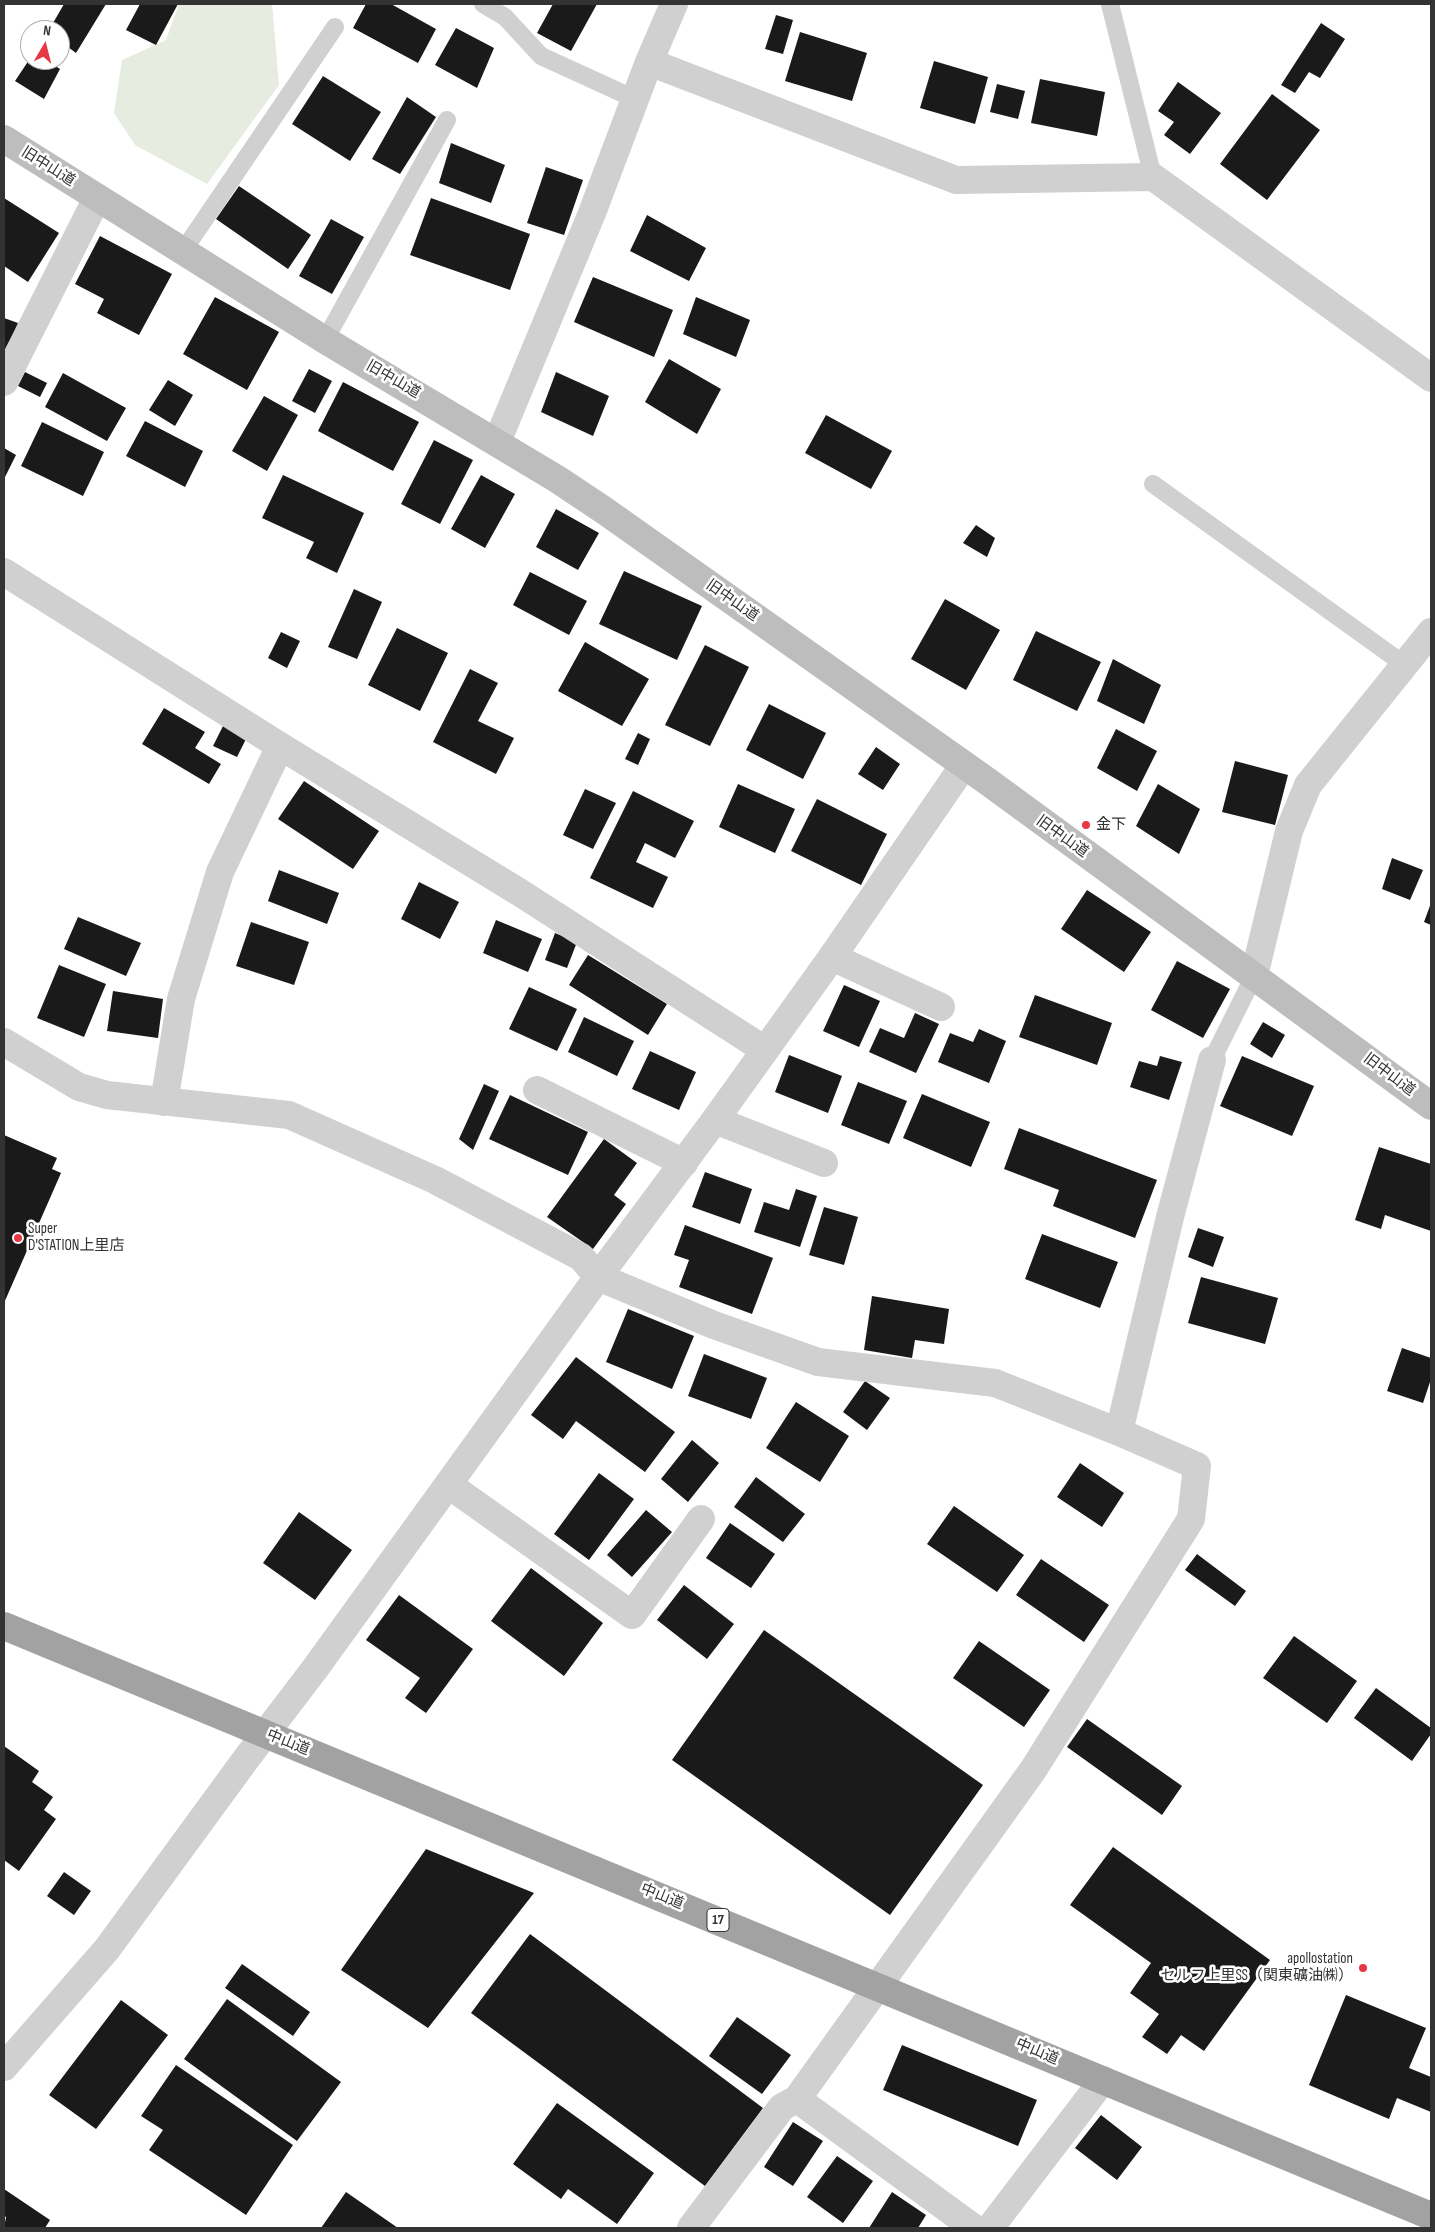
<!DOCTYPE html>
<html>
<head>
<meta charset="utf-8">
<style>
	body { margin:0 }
	#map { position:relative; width:1435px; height:2232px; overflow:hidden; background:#fff; font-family:"Sofia Sans Condensed",sans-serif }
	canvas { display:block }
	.frame { position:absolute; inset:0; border:5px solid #333; pointer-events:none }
	.north { position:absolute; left:20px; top:20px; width:50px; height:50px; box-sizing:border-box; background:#fff; border:1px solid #adadad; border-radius:50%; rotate:8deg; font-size:14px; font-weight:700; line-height:20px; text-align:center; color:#333 }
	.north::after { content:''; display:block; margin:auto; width:18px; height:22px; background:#e63946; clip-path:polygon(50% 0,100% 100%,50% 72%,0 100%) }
</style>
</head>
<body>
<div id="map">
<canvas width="1435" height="2232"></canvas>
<div class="frame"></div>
<div class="north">N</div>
</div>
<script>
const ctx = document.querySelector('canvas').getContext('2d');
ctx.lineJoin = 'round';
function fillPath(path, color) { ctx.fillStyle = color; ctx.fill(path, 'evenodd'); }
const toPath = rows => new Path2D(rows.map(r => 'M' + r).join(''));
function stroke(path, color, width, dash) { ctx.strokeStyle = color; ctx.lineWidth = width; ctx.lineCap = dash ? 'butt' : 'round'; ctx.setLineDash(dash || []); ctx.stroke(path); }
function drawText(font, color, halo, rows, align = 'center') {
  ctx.font = font + ' "Sofia Sans Condensed","Noto Sans JP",sans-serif'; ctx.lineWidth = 5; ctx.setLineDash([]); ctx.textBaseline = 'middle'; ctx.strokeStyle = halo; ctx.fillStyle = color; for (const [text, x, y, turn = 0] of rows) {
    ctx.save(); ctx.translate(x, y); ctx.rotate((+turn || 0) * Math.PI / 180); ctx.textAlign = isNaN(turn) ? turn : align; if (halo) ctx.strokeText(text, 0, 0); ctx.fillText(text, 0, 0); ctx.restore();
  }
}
fillPath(toPath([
	[179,4,272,4,279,85,207,184,135,145,114,113,122,60,166,40]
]), '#e6ecdf');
fillPath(toPath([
	[64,4,106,4,76,53,60,41,60,30,49,30],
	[140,4,178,4,156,45,126,30],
	[366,4,391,4,436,29,418,63,353,28],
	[553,4,597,4,571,51,537,33],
	[776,15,793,20,783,54,765,49],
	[1321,23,1345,39,1320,78,1309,72,1295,93,1281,85],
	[456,28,494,48,477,88,435,65],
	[800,32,867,53,852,101,785,81],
	[29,60,46,60,60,69,44,99,15,81],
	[934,61,988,77,975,124,920,108],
	[323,76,381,112,350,161,292,124],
	[1040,79,1105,92,1097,136,1031,123],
	[1178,82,1221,113,1190,154,1164,135,1174,122,1158,111],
	[997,84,1025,91,1018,119,990,112],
	[1272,94,1320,130,1267,200,1220,164],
	[407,97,436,117,400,174,372,159],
	[451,143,505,165,491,203,439,183],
	[546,167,583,180,564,235,527,223],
	[239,186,311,235,288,269,216,219],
	[4,198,59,233,28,282,4,266],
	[431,198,530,234,510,290,410,255],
	[647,215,706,248,689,281,630,251],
	[331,219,364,237,332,294,299,276],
	[100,236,172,274,139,335,97,313,104,299,75,284],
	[593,277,673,310,654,357,574,322],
	[215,297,279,332,247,390,183,354],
	[696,297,750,320,736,357,683,334],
	[4,318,18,323,4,358],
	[669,359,721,389,697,434,645,402],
	[309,369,332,381,315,413,292,401],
	[25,372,47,383,40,397,18,386],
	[556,372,609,396,593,436,541,412],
	[63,373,126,408,107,441,45,407],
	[168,380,193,395,175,426,149,410],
	[343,382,419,422,393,471,318,431],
	[264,396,298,415,267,471,232,451],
	[826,415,892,451,871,489,805,453],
	[145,421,203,451,185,487,126,456],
	[42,422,104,452,83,496,21,466],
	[434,440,473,460,440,524,401,504],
	[4,448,16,455,4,479],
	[283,475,364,513,337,573,306,558,314,542,262,518],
	[481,475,515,494,485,548,451,529],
	[556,509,599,533,578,570,536,547],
	[976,525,995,538,987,557,963,543],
	[624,571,702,606,677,660,599,624],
	[530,572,587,601,569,635,513,605],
	[354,589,382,602,357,659,328,647],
	[945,599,1000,630,966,690,911,659],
	[397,628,448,653,420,711,368,685],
	[1036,631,1101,662,1077,711,1013,680],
	[281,632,300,641,287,668,268,658],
	[585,642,649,679,622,726,558,691],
	[705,645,749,667,710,746,665,725],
	[1113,659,1161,685,1144,724,1097,701],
	[470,669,498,683,478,721,514,738,496,774,433,742],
	[769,704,826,733,803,779,746,750],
	[164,708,205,732,195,748,221,764,209,784,142,744],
	[223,726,247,737,237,757,213,746],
	[1116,729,1157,751,1137,791,1097,768],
	[638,733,650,739,638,765,625,759],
	[876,747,900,764,883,790,858,774],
	[1235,761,1288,775,1275,825,1222,812],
	[304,781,379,831,353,869,278,819],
	[738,784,795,809,775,853,719,827],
	[1158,784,1200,809,1179,854,1136,826],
	[585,789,616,803,593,849,563,835],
	[633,791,694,821,675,858,645,843,636,862,668,877,653,908,590,878],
	[817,799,887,834,861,885,791,851],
	[1392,858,1423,870,1410,900,1382,889],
	[279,870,339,893,327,924,268,901],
	[419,882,459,902,440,939,401,919],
	[1087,890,1151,932,1124,972,1061,929],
	[1431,903,1431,925,1424,922],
	[78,917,141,943,126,976,64,949],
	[496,920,542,939,528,972,483,953],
	[251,922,309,942,294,985,236,966],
	[555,933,577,942,567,968,545,960],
	[588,955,667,1004,648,1035,569,985],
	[1177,961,1230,989,1203,1038,1151,1010],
	[59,965,106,984,84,1037,37,1018],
	[844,985,880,1001,859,1047,823,1031],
	[529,987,577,1009,557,1051,509,1029],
	[113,991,163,999,158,1038,107,1031],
	[1035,995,1112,1023,1097,1065,1019,1037],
	[915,1013,939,1024,916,1073,869,1052,880,1028,904,1038],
	[584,1017,634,1041,617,1076,568,1052],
	[1263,1022,1285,1035,1272,1058,1250,1044],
	[979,1029,1006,1041,989,1083,938,1062,950,1033,973,1042],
	[650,1051,696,1072,679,1110,632,1089],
	[789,1055,842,1076,828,1113,775,1092],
	[1160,1056,1182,1062,1169,1100,1130,1087,1139,1061,1157,1066],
	[1242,1056,1314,1086,1292,1136,1220,1106],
	[858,1082,907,1101,889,1144,841,1125],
	[484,1084,499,1091,473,1150,459,1139],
	[922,1094,990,1122,971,1167,903,1138],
	[510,1095,588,1132,568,1175,489,1139],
	[1019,1128,1157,1180,1135,1238,1053,1206,1059,1190,1004,1169],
	[4,1135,57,1158,52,1169,61,1173,4,1303],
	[604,1139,637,1163,614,1195,626,1204,593,1249,547,1217],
	[1379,1147,1431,1164,1431,1231,1385,1215,1381,1229,1355,1220],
	[705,1172,752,1189,740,1224,692,1207],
	[796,1189,817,1196,800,1247,754,1232,764,1202,789,1210],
	[824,1207,858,1217,844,1265,809,1255],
	[685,1225,773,1258,752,1314,679,1287,689,1260,674,1255],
	[1198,1228,1224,1237,1213,1267,1188,1257],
	[1042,1234,1118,1262,1100,1308,1025,1279],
	[1201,1277,1278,1298,1265,1344,1188,1323],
	[872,1296,949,1309,944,1344,915,1340,912,1358,864,1350],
	[628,1309,694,1336,672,1389,606,1362],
	[1402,1348,1431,1358,1431,1379,1423,1403,1387,1391],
	[704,1354,767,1378,751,1419,688,1396],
	[576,1357,675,1432,645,1472,576,1421,563,1439,531,1415],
	[865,1381,890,1398,867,1430,843,1412],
	[796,1402,849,1436,820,1482,766,1448],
	[692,1440,719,1463,688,1502,661,1479],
	[1080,1463,1124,1493,1102,1527,1057,1497],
	[599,1473,634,1499,589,1560,554,1534],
	[756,1477,805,1514,783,1542,734,1507],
	[954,1506,1024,1555,997,1592,927,1544],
	[646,1510,672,1532,632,1577,607,1555],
	[299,1512,352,1550,315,1600,263,1563],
	[730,1523,775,1554,751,1588,706,1558],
	[1197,1554,1246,1591,1235,1606,1185,1570],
	[1041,1559,1109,1605,1084,1642,1016,1595],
	[531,1568,603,1623,564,1676,491,1621],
	[684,1585,734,1624,707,1659,657,1620],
	[399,1595,473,1649,426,1713,405,1698,420,1678,366,1640],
	[764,1630,983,1785,890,1915,672,1760],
	[1294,1636,1357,1681,1327,1723,1263,1678],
	[979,1641,1050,1690,1024,1727,953,1678],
	[1376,1688,1431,1728,1431,1734,1412,1761,1354,1718],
	[1087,1719,1182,1786,1162,1815,1067,1747],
	[4,1746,39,1771,32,1782,53,1797,44,1810,56,1819,19,1871,4,1860],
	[1113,1847,1270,1960,1204,2051,1181,2035,1167,2054,1142,2037,1159,2014,1130,1993,1151,1963,1070,1905],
	[426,1849,534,1893,428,2028,341,1970],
	[64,1872,91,1891,74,1915,47,1896],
	[530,1934,763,2108,705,2186,471,2013],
	[242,1964,310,2012,293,2036,225,1988],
	[1346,1995,1426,2028,1409,2068,1431,2077,1431,2112,1397,2098,1389,2119,1309,2085],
	[227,1999,341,2082,297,2141,184,2059],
	[121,2000,168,2035,96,2129,49,2095],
	[737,2017,791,2055,762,2094,709,2056],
	[902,2045,1037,2100,1018,2146,883,2090],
	[176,2065,293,2145,246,2215,149,2150,163,2130,141,2116],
	[557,2103,654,2173,617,2224,568,2189,561,2199,513,2164],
	[1101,2115,1142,2147,1117,2180,1075,2148],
	[793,2122,823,2141,793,2186,764,2167],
	[837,2156,873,2181,843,2223,807,2197],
	[4,2189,50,2220,45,2228,4,2228,6,2217,4,2216],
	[346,2192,398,2228,321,2228],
	[892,2192,926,2215,918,2228,869,2228]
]), '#1a1a1a');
stroke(toPath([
	[483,4,505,17,541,56,635,99],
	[1110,4,1153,177],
	[183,251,335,27],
	[325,340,447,120],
	[1153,484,1405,665],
	[1212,1060,1254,976]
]), '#d0d0d0', 18);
stroke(toPath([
	[649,62,956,180,1153,177,1431,378],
	[4,382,97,198],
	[497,442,592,213,649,62,674,4],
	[4,572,280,746,519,892,765,1050],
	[832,957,941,1007],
	[1254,976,1289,831,1308,785,1431,632],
	[4,1042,79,1087,107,1095,289,1115,435,1180,581,1257,598,1277,714,1325,818,1362,995,1383,1119,1432,1197,1466,1191,1519,1033,1770,797,2099,782,2107,691,2228],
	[537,1090,684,1163],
	[164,1102,181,999,220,872,280,746],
	[715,1120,824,1163],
	[1119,1432,1170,1217,1212,1060],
	[449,1485,632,1615,701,1519],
	[797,2099,974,2228],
	[990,2228,1103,2080]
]), '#d0d0d0', 28);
stroke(toPath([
	[4,2067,107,1949,246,1759,314,1670,598,1277,715,1120,832,957,964,765]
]), '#d0d0d0', 28);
stroke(toPath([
	[4,139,325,340,557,479,605,511,987,781,1431,1106]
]), '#bdbdbd', 28);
stroke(toPath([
	[4,1626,1431,2216]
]), '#a2a2a2', 28);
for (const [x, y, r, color] of [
	[1086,825,5,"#e63946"],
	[18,1238,5,"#e63946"],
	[1363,1968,5,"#e63946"]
]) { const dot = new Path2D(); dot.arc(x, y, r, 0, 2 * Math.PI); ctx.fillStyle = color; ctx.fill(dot); stroke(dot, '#fff', 2); }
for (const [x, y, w] of [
	[718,1920,22]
]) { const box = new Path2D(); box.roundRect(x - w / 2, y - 11.5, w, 23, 4); ctx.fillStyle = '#fff'; ctx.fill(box); stroke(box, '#333', 1); }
drawText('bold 14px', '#333', null, [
	["17",718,1920]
]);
drawText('15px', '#333', '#fff', [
	["旧中山道",48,167,32],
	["旧中山道",393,380,30],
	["旧中山道",732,601,35],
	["旧中山道",1062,837,36],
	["旧中山道",1389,1075,37],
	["中山道",288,1743,22],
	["中山道",662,1897,22],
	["中山道",1037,2052,23]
]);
drawText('15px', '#333', '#fff', [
	["金下",1096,825],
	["Super",28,1229],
	["D'STATION上里店",28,1246],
	["apollostation",1353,1959,"right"],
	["セルフ上里SS（関東礦油㈱）",1353,1976,"right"]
], 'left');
</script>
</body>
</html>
